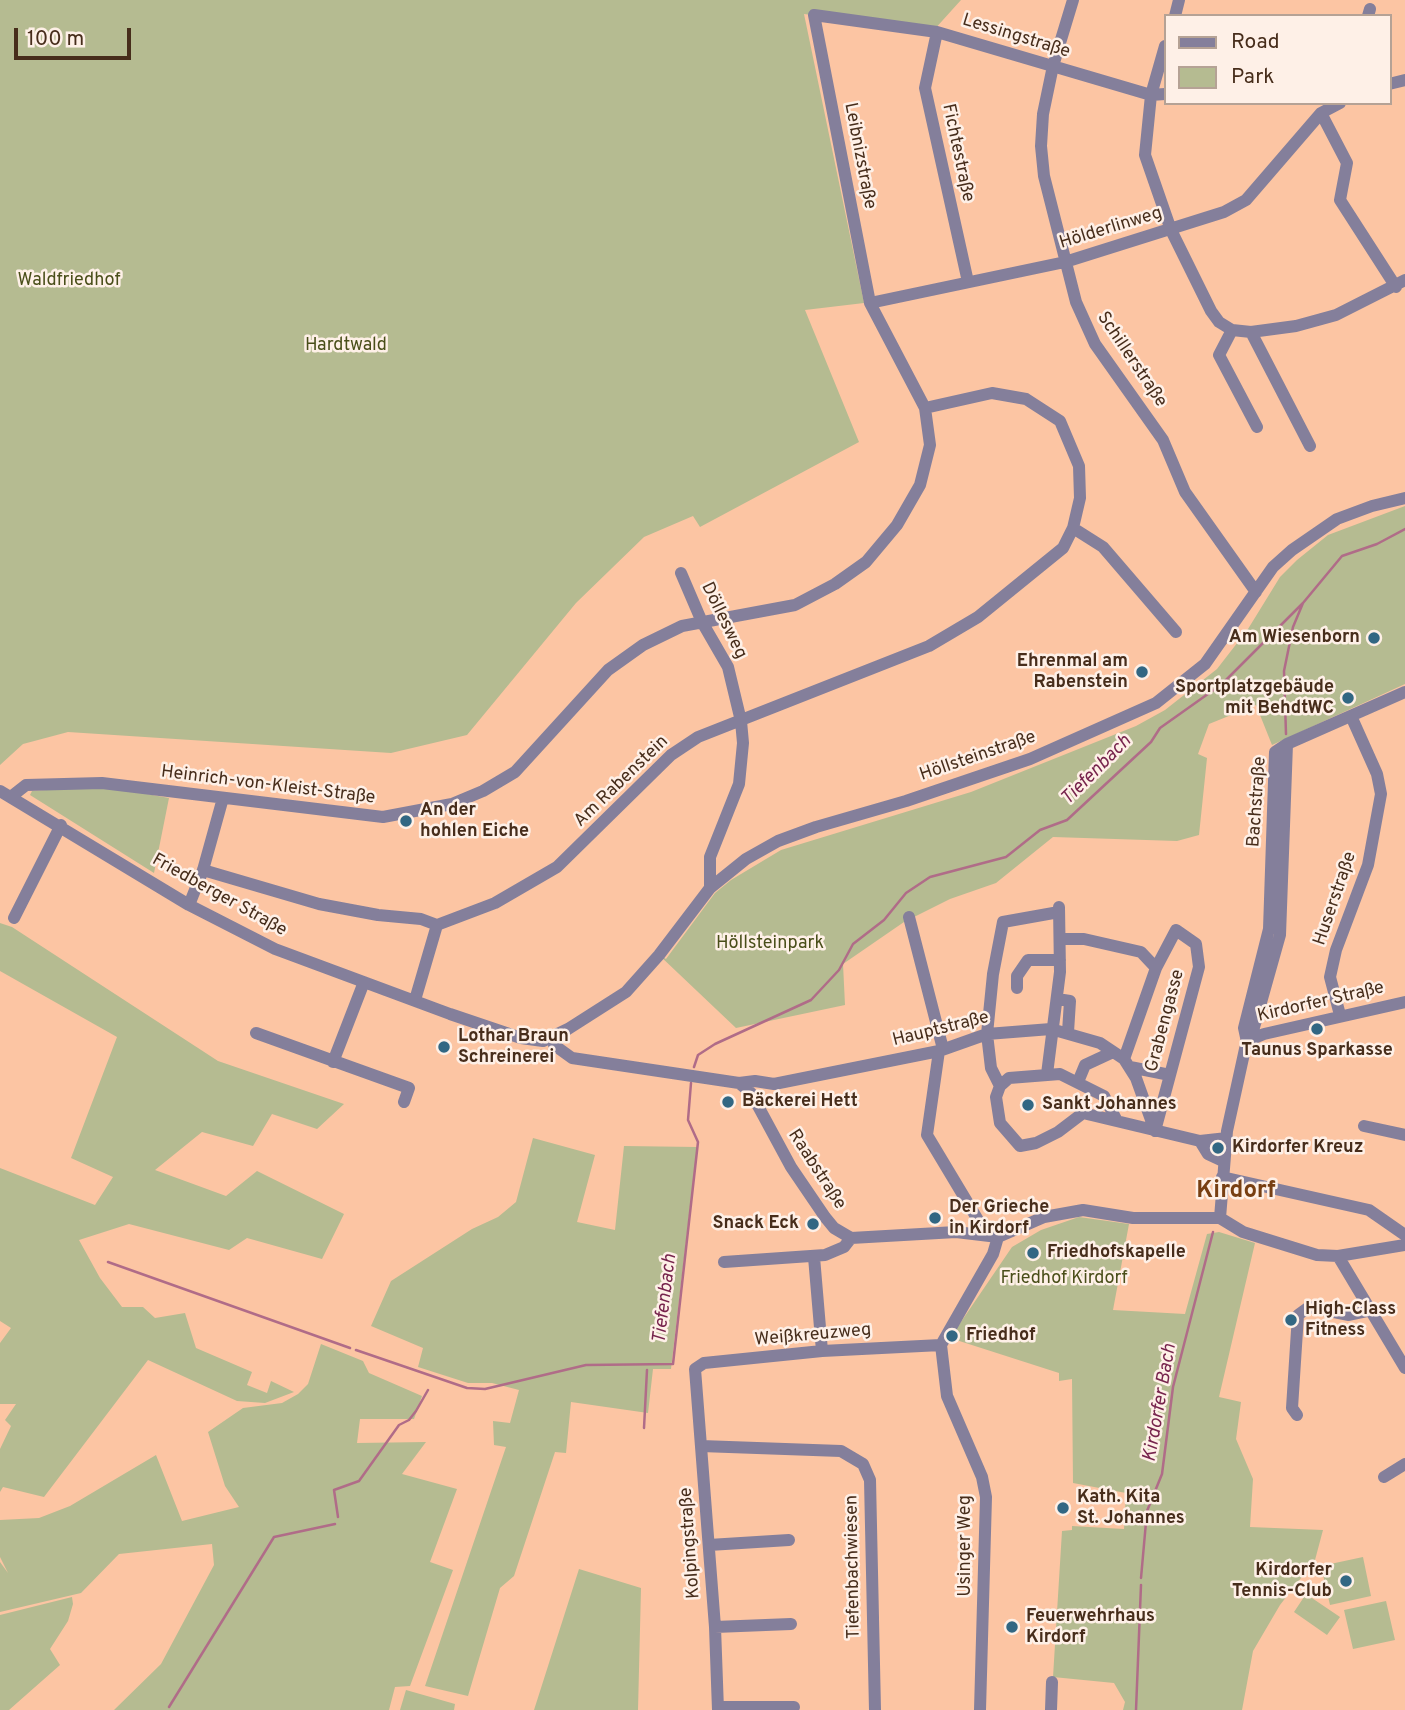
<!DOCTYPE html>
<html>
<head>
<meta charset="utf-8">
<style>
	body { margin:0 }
	#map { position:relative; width:1405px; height:1710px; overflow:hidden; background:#fcc5a3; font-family:Overpass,sans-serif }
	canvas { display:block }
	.legend { position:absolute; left:1164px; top:14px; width:228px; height:91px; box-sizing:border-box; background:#fef0e7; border:2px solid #b5a295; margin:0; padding:9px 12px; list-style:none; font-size:21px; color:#472d1b }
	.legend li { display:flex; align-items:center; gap:14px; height:35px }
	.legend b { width:35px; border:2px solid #b5a295 }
	.scale { position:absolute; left:14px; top:28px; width:117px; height:32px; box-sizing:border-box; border:4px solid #472d1b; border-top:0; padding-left:9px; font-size:21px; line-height:24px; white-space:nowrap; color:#472d1b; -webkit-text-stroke:5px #fef0e7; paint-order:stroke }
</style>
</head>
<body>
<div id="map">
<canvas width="1405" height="1710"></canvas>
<ul class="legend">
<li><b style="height:9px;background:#847f9b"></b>Road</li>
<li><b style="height:19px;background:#b5bb91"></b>Park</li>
</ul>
<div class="scale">100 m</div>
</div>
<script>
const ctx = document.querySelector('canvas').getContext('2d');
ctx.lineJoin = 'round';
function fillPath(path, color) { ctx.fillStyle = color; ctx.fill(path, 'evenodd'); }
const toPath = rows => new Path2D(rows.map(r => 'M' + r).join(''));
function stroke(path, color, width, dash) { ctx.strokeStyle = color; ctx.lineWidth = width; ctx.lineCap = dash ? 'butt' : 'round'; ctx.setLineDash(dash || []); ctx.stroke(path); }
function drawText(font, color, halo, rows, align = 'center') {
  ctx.font = font + ' Overpass,sans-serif'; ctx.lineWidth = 5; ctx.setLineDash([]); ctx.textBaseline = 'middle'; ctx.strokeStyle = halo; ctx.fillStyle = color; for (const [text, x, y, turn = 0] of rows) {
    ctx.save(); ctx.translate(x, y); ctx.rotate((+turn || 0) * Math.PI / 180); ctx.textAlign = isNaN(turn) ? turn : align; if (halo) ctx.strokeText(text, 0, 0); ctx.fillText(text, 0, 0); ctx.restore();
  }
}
fillPath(toPath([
	[0,0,961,0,933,31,804,14,864,303,805,310,859,442,700,527,693,516,644,537,576,603,467,735,391,753,68,732,23,744,0,765],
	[1405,506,1405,684,1272,745,1256,705,1209,724,1198,754,1207,758,1199,835,1177,841,1053,837,996,883,950,899,904,922,843,964,845,1005,736,1028,659,955,666,959,715,893,731,880,781,850,971,792,1136,726,1165,710,1217,669,1248,629,1280,577,1297,560,1328,535],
	[103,786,169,798,154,873,30,795,32,791],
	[0,923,12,927,218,1061,344,1104,317,1129,272,1114,253,1146,202,1132,155,1170,226,1196,257,1171,344,1214,322,1259,247,1238,229,1250,129,1224,79,1240,100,1278,122,1307,143,1307,155,1318,185,1313,196,1348,252,1372,247,1385,267,1393,271,1381,294,1392,265,1403,237,1401,148,1360,44,1497,3,1487,0,1492,0,1449,11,1426,5,1420,16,1404,0,1404,0,1343,11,1328,0,1321,0,1168,95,1205,113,1177,71,1158,117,1037,0,971],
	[533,1138,595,1155,577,1222,615,1230,624,1146,697,1147,671,1369,653,1369,648,1413,571,1402,566,1453,555,1452,514,1576,500,1588,468,1696,425,1686,506,1447,494,1445,493,1421,510,1423,519,1390,492,1383,468,1383,418,1367,423,1348,371,1326,391,1281,472,1229,498,1217,516,1202],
	[1079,1217,1129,1224,1113,1310,1185,1314,1207,1234,1219,1232,1255,1243,1219,1397,1241,1402,1236,1439,1253,1479,1250,1527,1323,1530,1315,1560,1280,1605,1253,1651,1242,1710,1123,1710,1125,1702,1114,1683,1053,1677,1062,1531,1072,1530,1072,1526,1124,1529,1126,1493,1073,1483,1072,1379,1059,1381,1059,1373,950,1338,1012,1247,1041,1230],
	[321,1344,363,1361,369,1373,422,1396,414,1419,360,1419,357,1443,426,1442,402,1474,457,1489,430,1562,453,1570,410,1686,395,1687,389,1710,114,1710,161,1664,214,1565,212,1544,119,1554,81,1593,0,1612,0,1562,8,1573,0,1557,0,1520,39,1518,70,1506,156,1455,182,1521,239,1507,225,1486,208,1432,243,1408,282,1403,298,1394,308,1384],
	[1363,1557,1371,1596,1330,1605,1321,1566],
	[579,1569,641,1588,638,1710,534,1710],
	[1306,1594,1340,1617,1327,1635,1294,1612],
	[72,1597,73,1604,68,1621,50,1649,60,1665,9,1710,0,1710,0,1615],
	[1386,1601,1395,1640,1353,1649,1344,1610],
	[406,1690,455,1704,454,1710,400,1710]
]), '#b5bb91');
stroke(toPath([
	[1286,734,1284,671,1293,627,1303,603,1342,556,1377,544,1405,529],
	[694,1067,698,1055,715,1044,811,1000,839,970,853,944,884,920,906,893,930,877,1006,857,1040,830,1067,820,1151,742,1160,728,1222,684,1303,603],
	[108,1262,350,1348],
	[356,1350,467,1388,485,1389,586,1365,673,1364,698,1142,688,1120,691,1083],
	[644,1428,647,1370],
	[338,1517,334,1490,359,1481,399,1425,409,1420,416,1411,428,1390],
	[1141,1578,1147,1511,1162,1474,1173,1387,1213,1232],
	[169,1707,274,1537,335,1524],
	[1136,1710,1141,1585]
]), '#b06c88', 2.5);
stroke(toPath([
	[1073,0,1053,66,1043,114,1041,146,1044,176,1076,302,1095,344,1163,440,1185,492,1256,592],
	[1175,16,1179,0],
	[1368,16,1370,9],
	[937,32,925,88,968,282],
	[1165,46,1151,95,1145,155,1171,230,1211,311,1219,322,1232,330,1251,332,1296,326,1336,315,1405,280],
	[1389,84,1405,80],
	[1321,113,1347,163,1340,200,1396,287],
	[870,303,1065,262,1224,212,1246,200,1321,113,1340,103],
	[1232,330,1219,355,1257,427],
	[1251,332,1310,446],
	[1073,528,1103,547,1176,632],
	[681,573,702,622,728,667,741,721,743,743,739,784,710,857,710,888],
	[0,791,189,905,275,949,450,1014,521,1038,543,1041,568,1029,626,992,659,955,710,888,746,859,778,841,816,827,906,801,1030,759,1156,703,1205,664,1273,567,1292,550,1337,519,1372,506,1405,498],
	[12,796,26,785,102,783,383,817,452,804,483,791,515,772,608,670,643,645,682,626,795,605,835,584,866,562,897,525,920,485,930,445,925,408,870,303,814,15,937,32,1151,95,1165,94],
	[203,870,319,904,378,915,421,919,437,925,495,903,557,867,671,755,698,737,929,646,978,617,1063,548,1073,528,1080,498,1079,466,1060,421,1026,399,992,393,925,408],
	[189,905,203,870,223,798],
	[909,917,943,1049],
	[14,918,61,825],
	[1060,939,1084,939,1141,952,1156,968],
	[1017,988,1017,976,1028,960,1060,960],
	[1057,999,1070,1001,1068,1032],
	[415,1000,437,925],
	[1340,1015,1330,977,1336,950,1368,865,1381,794,1377,774,1351,716],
	[256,1033,409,1088,404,1102],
	[553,1038,554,1045,572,1058,739,1083,751,1093,791,1167,825,1217,834,1228,851,1238,956,1232,998,1237],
	[1247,1041,1264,1034,1405,1002],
	[1247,1042,1244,1028,1269,929,1275,752,1287,744,1405,692],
	[939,1051,927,1135,987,1235],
	[1124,1059,1156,968,1176,930,1196,944,1199,967,1155,1131],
	[333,1062,364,982],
	[1130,1067,1170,1075],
	[1047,1074,1060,972,1059,907],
	[1078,1082,1085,1065,1113,1052],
	[739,1083,755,1081,774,1084,939,1051,987,1034,1051,1029,1100,1043,1124,1059,1136,1078,1155,1131],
	[1000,1086,991,1068,987,1034,993,974,1003,922,1059,912],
	[1117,1121,1104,1096,1060,1074,1009,1078,1000,1086,996,1097,1000,1123,1020,1146,1036,1143,1058,1132,1083,1113,1200,1141,1227,1138],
	[1364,1126,1405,1135],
	[1200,1141,1208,1154,1223,1161],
	[1222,1177,1369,1210,1405,1235],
	[1220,1218,1227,1131,1245,1049,1253,1031,1280,935,1287,744],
	[998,1237,1044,1217,1083,1210,1133,1218,1220,1218,1243,1232,1317,1255,1338,1256,1405,1245],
	[1338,1256,1405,1368],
	[814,1257,822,1351],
	[724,1262,825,1255,844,1247,851,1238],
	[1297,1415,1292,1408,1298,1315,1309,1307,1349,1315,1368,1311],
	[701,1446,841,1451,863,1464,870,1480,875,1710],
	[1384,1477,1405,1464],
	[709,1545,789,1540],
	[715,1627,791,1624],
	[718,1707,794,1707],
	[718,1710,715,1627,695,1369,704,1363,822,1351,941,1345],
	[980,1710,986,1497,982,1477,947,1396,941,1345,993,1254,998,1237],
	[1051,1710,1052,1682]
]), '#847f9b', 12);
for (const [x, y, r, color] of [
	[1374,638,7,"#326783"],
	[1142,672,7,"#326783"],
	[1348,698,7,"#326783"],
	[406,821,7,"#326783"],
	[1317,1029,7,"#326783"],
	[444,1047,7,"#326783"],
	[728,1102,7,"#326783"],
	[1028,1105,7,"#326783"],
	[1218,1148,7,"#326783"],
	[935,1218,7,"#326783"],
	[813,1224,7,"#326783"],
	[1033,1253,7,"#326783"],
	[1291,1320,7,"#326783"],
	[952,1336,7,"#326783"],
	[1063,1508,7,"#326783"],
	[1346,1581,7,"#326783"],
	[1012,1627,7,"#326783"]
]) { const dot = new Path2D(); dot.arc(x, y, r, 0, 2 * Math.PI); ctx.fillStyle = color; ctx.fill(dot); stroke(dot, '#fef0e7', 2.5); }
drawText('18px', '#472d1b', '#fef0e7', [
	["Lessingstraße",1016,37,17],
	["Fichtestraße",957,153,78],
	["Leibnizstraße",859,156,79],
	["Hölderlinweg",1111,229,-17],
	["Schillerstraße",1131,360,56],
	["Döllesweg",723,621,64],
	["Höllsteinstraße",978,757,-19],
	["Am Rabenstein",622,782,-44],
	["Heinrich-von-Kleist-Straße",268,786,7],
	["Bachstraße",1258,802,-86],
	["Friedberger Straße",219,896,29],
	["Huserstraße",1336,899,-71],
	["Kirdorfer Straße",1321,1003,-13],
	["Grabengasse",1166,1021,-75],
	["Hauptstraße",941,1030,-14],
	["Raabstraße",816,1170,57],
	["Weißkreuzweg",813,1336,-5],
	["Kolpingstraße",691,1543,-94],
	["Usinger Weg",966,1546,-90],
	["Tiefenbachwiesen",854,1567,-91]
]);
drawText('18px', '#494e19', '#fef0e7', [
	["Waldfriedhof",69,281],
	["Hardtwald",346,346],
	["Höllsteinpark",770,944],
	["Friedhof Kirdorf",1064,1279]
]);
drawText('bold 18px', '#472d1b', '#fef0e7', [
	["Am Wiesenborn",1360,638,"right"],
	["Ehrenmal am",1128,662,"right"],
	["Rabenstein",1128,683,"right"],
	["Sportplatzgebäude",1334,688,"right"],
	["mit BehdtWC",1334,709,"right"],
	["An der",420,811],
	["hohlen Eiche",420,832],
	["Lothar Braun",458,1037],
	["Schreinerei",458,1058],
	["Taunus Sparkasse",1317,1051,"center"],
	["Bäckerei Hett",742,1102],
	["Sankt Johannes",1042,1105],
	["Kirdorfer Kreuz",1232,1148],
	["Der Grieche",949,1208],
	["in Kirdorf",949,1229],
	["Snack Eck",799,1224,"right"],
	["Friedhofskapelle",1047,1253],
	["High-Class",1305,1310],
	["Fitness",1305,1331],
	["Friedhof",966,1336],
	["Kath. Kita",1077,1498],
	["St. Johannes",1077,1519],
	["Kirdorfer",1332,1571,"right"],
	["Tennis-Club",1332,1592,"right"],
	["Feuerwehrhaus",1026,1617],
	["Kirdorf",1026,1638]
], 'left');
drawText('italic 19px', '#77244d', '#fef0e7', [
	["Tiefenbach",1097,771,-45],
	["Tiefenbach",666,1299,-83],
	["Kirdorfer Bach",1161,1403,-80]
]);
drawText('bold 24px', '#783f12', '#fef0e7', [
	["Kirdorf",1236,1192]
]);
</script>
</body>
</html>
